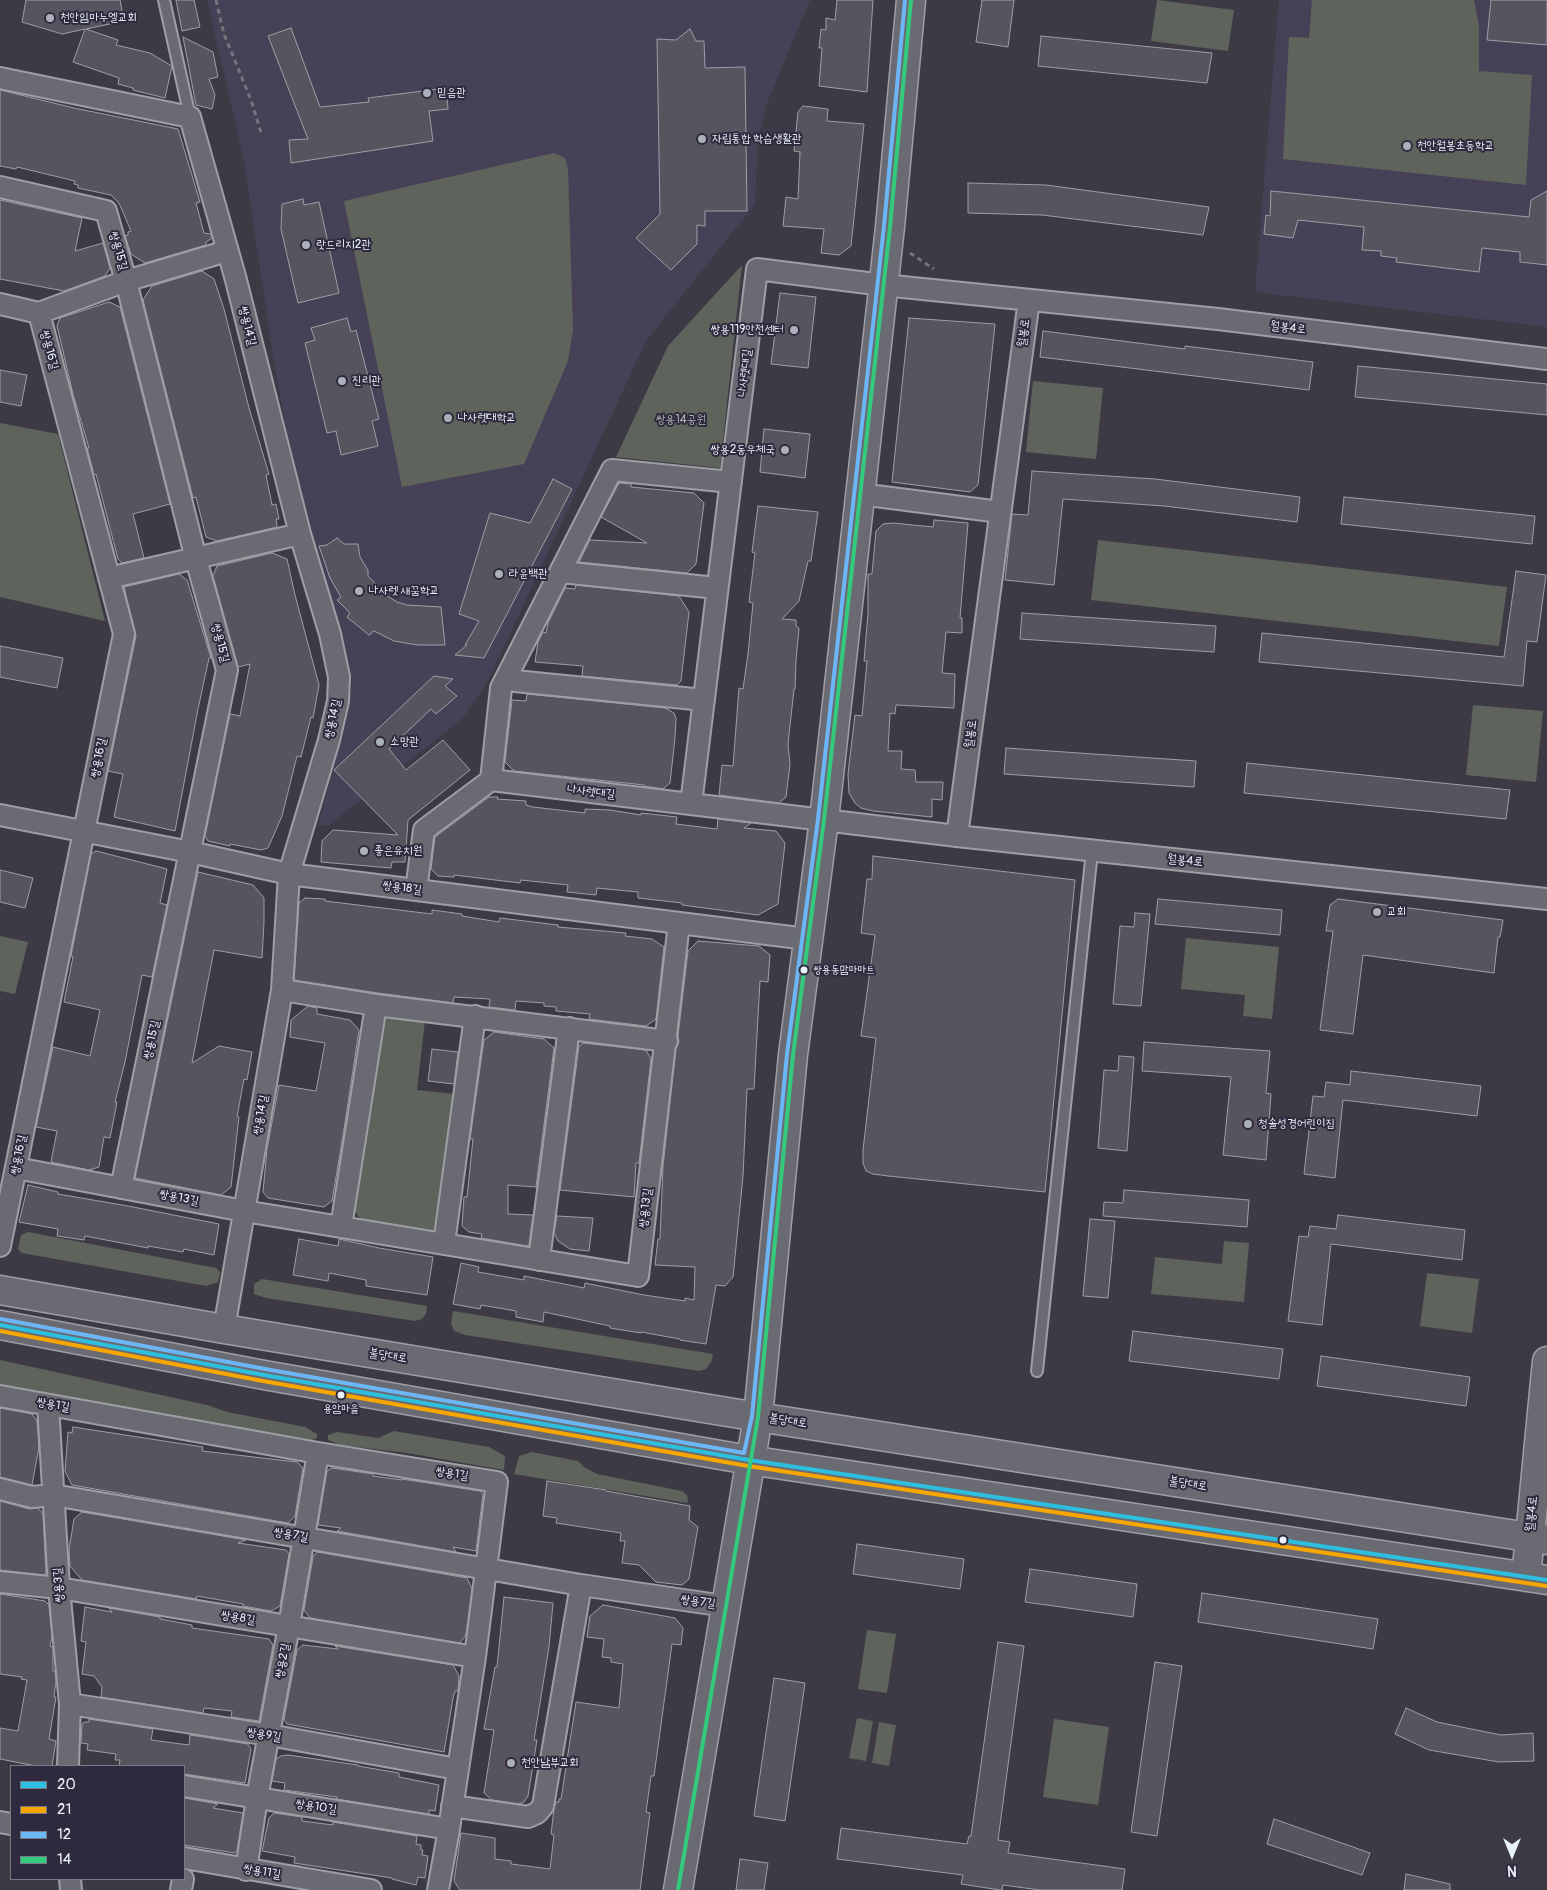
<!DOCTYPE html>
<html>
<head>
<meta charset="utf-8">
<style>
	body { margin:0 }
	#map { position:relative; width:1547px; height:1890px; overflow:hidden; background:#3d3a45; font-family:Pangolin,sans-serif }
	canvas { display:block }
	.legend { position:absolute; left:10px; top:1765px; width:175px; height:115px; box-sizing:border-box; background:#2f2a3d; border:1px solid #797a88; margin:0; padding:6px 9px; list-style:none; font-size:15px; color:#e8f1f8 }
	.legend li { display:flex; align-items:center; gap:10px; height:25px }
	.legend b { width:25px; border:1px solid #797a88 }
	.north { position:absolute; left:1487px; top:1830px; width:50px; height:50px; -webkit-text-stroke:4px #2f2a3d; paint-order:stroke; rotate:180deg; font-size:14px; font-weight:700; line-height:20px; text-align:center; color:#e8f1f8 }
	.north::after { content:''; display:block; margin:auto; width:18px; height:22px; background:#e8f1f8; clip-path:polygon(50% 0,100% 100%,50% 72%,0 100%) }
</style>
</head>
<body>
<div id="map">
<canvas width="1547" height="1890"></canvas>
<ul class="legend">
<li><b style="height:6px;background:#2dbfdf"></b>20</li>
<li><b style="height:6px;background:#f7a600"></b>21</li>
<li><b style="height:6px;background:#6db6f5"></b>12</li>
<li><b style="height:6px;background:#33ca7d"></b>14</li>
</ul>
<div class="north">N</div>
</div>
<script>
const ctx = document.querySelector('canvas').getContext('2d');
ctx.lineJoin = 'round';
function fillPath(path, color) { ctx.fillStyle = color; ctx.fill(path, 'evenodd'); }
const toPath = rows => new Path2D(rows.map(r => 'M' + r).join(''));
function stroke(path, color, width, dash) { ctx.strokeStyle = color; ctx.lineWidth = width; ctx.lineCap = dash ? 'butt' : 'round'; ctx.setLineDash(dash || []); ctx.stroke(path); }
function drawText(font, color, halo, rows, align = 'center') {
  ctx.font = font + ' Pangolin,"Poor Story",sans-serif'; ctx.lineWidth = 4; ctx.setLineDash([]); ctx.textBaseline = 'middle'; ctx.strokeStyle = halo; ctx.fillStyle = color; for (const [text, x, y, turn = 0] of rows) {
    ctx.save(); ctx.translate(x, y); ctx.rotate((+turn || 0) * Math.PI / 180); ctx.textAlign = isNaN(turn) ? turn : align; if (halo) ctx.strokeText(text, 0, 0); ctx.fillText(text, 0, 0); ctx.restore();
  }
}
fillPath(toPath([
	[207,0,810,0,767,103,758,139,755,204,646,341,488,681,462,719,329,825,318,826,347,716,352,682,330,610,298,494,273,356,244,160],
	[1279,0,1547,0,1547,327,1255,292]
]), '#474157');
fillPath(toPath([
	[1157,0,1234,10,1228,51,1151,41],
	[1312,0,1474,0,1479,26,1479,71,1532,75,1526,185,1283,159,1289,37,1309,38],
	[554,153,565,158,568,169,573,330,568,361,524,464,402,487,344,201],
	[742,265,720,468,616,457,668,346],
	[1033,381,1103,388,1096,459,1026,452],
	[0,423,58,434,105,621,0,597],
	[1098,540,1507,587,1499,646,1091,600],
	[1473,705,1543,711,1536,782,1466,775],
	[0,936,28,942,15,994,0,991],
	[1186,938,1279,947,1272,1019,1243,1016,1245,995,1181,989],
	[393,1016,425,1020,417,1090,455,1094,439,1227,434,1234,365,1226,356,1213,353,1205,383,1020],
	[28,1232,216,1268,220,1272,218,1282,206,1286,22,1253,18,1249,21,1235],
	[1224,1241,1249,1243,1244,1302,1151,1294,1155,1257,1222,1264],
	[1427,1273,1479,1279,1472,1333,1420,1326],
	[262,1279,427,1306,426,1314,422,1319,415,1321,266,1298,254,1294,254,1284],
	[453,1311,713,1354,711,1362,706,1369,699,1371,465,1335,454,1331,451,1323],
	[0,1360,207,1405,227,1412,305,1427,317,1434,317,1438,312,1440,0,1388],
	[394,1431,489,1447,505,1456,504,1470,407,1453,341,1445,328,1440,328,1435,337,1432,378,1438],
	[532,1452,578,1461,584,1467,597,1474,682,1491,687,1495,688,1501,687,1503,514,1474,519,1456],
	[867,1630,896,1634,887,1693,858,1689],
	[857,1718,873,1721,866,1761,849,1758],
	[1054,1719,1109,1727,1098,1805,1043,1797],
	[879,1722,896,1725,889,1766,872,1763]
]), '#5e645b');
const building = toPath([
	[26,0,120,0,124,21,86,29,118,40,116,45,150,53,172,66,165,98,133,90,133,88,118,84,119,78,73,62,85,29,62,34,22,22,26,0],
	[176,0,194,0,200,27,182,31,176,0],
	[837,0,873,0,867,92,819,86,822,48,819,48,821,29,826,30,826,18,835,20,837,0],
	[982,0,1014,0,1008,47,976,42,982,0],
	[1491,0,1547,0,1547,45,1487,40,1491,0],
	[291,28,320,107,369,102,368,98,446,88,448,109,429,111,433,141,291,163,289,140,308,139,268,36,291,28],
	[690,29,696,41,704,41,705,68,745,67,747,211,705,211,705,226,697,225,697,244,671,270,636,238,660,214,657,39,676,40,690,29],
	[1041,36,1212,53,1207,83,1038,66,1041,36],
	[183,37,213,52,218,77,209,79,215,95,212,109,196,105,183,37],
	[0,90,74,108,178,129,200,202,196,203,204,233,211,234,212,238,206,242,206,245,145,263,131,254,125,236,128,235,128,232,131,231,119,203,111,195,78,188,78,185,74,184,75,181,17,167,16,169,0,166,0,90],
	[803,106,828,109,827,121,864,124,851,246,839,255,821,253,824,229,783,226,786,197,798,199,800,152,794,151,798,112,803,106],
	[968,183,1046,185,1209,207,1203,235,1042,215,968,213,968,183],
	[1271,191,1529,217,1531,200,1547,191,1547,265,1520,262,1520,252,1482,248,1479,272,1396,262,1397,258,1381,256,1381,251,1362,250,1364,227,1298,220,1293,238,1264,234,1266,215,1270,216,1271,191],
	[303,199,304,205,319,202,339,293,298,303,281,229,282,204,303,199],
	[0,200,82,218,75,251,103,243,110,268,105,276,64,291,0,279,0,200],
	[202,271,214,279,224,309,249,408,269,474,266,475,272,505,276,504,279,519,276,519,277,527,217,541,206,537,196,497,193,498,143,300,152,286,202,271],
	[780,293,816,297,808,368,771,364,780,293],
	[109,302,120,307,170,504,133,514,144,558,122,563,118,559,96,474,94,475,87,448,89,448,73,394,57,326,60,318,109,302],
	[347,318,351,332,356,330,379,419,372,421,378,446,341,455,336,431,327,433,305,343,315,340,311,328,347,318],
	[909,318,995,324,978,485,970,492,892,482,909,318],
	[1043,331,1185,349,1185,346,1313,362,1309,390,1040,357,1043,331],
	[1358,366,1547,384,1547,415,1355,397,1358,366],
	[0,370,27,375,21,406,0,402,0,370],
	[764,429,810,434,805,478,760,472,764,429],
	[1032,471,1155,479,1300,497,1297,522,1164,506,1063,499,1054,585,1005,580,1012,514,1028,515,1032,471],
	[553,479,572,489,484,658,455,655,467,645,465,645,479,621,459,614,490,513,530,523,553,479],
	[619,483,631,484,631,487,694,493,704,503,696,564,687,573,579,562,590,540,647,543,601,517,619,483],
	[1344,497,1535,516,1532,544,1341,524,1344,497],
	[758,506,818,512,811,561,808,561,799,601,782,619,796,620,796,626,799,628,796,661,795,689,794,689,788,744,790,764,786,797,779,803,719,795,722,765,733,766,739,688,743,689,748,654,753,603,749,602,755,553,752,552,758,506],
	[934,520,968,523,960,618,962,618,962,633,946,632,942,673,955,674,954,708,896,705,895,714,890,713,888,751,902,751,901,769,915,770,916,782,943,782,942,800,932,799,932,817,873,811,861,808,855,803,849,793,848,774,855,715,862,716,867,661,864,661,868,613,868,574,872,574,876,531,883,524,893,523,933,527,934,520],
	[337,538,344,544,358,544,360,557,368,570,368,576,386,595,397,602,407,605,441,607,445,645,417,645,394,641,374,631,369,635,347,617,350,613,337,600,341,597,330,578,319,546,327,545,337,538],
	[272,553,287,559,295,595,319,685,313,718,311,717,301,757,297,756,282,816,268,848,261,850,230,844,230,846,208,841,205,836,230,714,240,716,250,664,238,667,213,576,217,566,272,553],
	[1516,571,1546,575,1537,642,1527,641,1523,686,1259,662,1262,633,1504,657,1516,571],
	[179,574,187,580,211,658,209,658,198,709,175,831,114,817,123,774,108,771,136,636,124,587,179,574],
	[576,585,679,596,689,612,681,681,677,685,582,676,583,666,535,662,538,642,543,632,546,633,548,623,565,588,575,589,576,585],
	[1022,613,1216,626,1214,652,1020,639,1022,613],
	[0,646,63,658,57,688,0,677,0,646],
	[434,676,453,679,445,686,457,696,436,714,431,709,389,749,406,770,443,740,470,770,408,820,405,862,392,862,391,868,321,862,322,841,333,830,398,835,334,770,434,676],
	[527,694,665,708,674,713,676,719,675,738,670,783,663,789,644,786,644,785,514,771,505,762,512,700,526,701,527,694],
	[1006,748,1196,761,1194,787,1004,774,1006,748],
	[1247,763,1510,790,1506,819,1244,793,1247,763],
	[489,797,498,797,497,799,526,801,526,805,533,807,585,813,585,809,610,810,641,815,641,813,677,817,676,824,717,829,718,819,751,823,744,828,776,831,785,843,778,904,758,915,682,905,682,903,638,898,638,892,597,888,596,895,567,892,568,885,521,880,520,883,454,875,454,877,438,876,431,869,435,837,489,797],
	[96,851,167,869,160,903,167,905,152,977,142,975,125,1062,115,1102,117,1102,110,1138,104,1137,99,1167,89,1170,51,1162,57,1131,36,1127,53,1047,90,1056,100,1010,64,1002,73,957,71,956,91,854,96,851],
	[873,856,1075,880,1045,1192,888,1176,873,1174,866,1171,863,1163,863,1150,876,1038,861,1036,875,935,861,933,867,879,872,879,873,856],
	[0,870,33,878,25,908,0,902,0,870],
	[198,872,253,885,264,898,264,923,262,958,214,950,192,1063,219,1046,252,1052,247,1080,244,1079,237,1117,239,1117,231,1187,221,1195,135,1178,198,872],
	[305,898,325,899,325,901,432,914,432,910,462,914,462,916,499,922,500,918,558,925,558,927,626,933,625,936,652,939,664,947,656,1019,646,1026,589,1019,590,1014,556,1011,556,1007,544,1006,544,1003,516,1001,515,1010,489,1007,490,999,454,997,453,1003,378,993,294,980,299,903,305,898],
	[1158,899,1282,910,1280,935,1155,924,1158,899],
	[1338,899,1503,920,1500,937,1498,937,1494,973,1363,955,1353,1034,1320,1030,1333,931,1326,931,1330,905,1338,899],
	[1135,913,1150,914,1141,1006,1113,1004,1120,926,1134,927,1135,913],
	[698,941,759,946,770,955,768,982,760,981,754,1089,747,1089,743,1176,733,1277,725,1286,716,1285,706,1344,680,1340,680,1339,641,1332,641,1333,610,1328,610,1326,544,1312,543,1322,516,1317,516,1311,481,1305,480,1309,453,1304,461,1263,479,1267,478,1272,524,1280,524,1276,584,1288,585,1283,644,1295,685,1301,685,1298,694,1300,695,1267,655,1265,658,1239,660,1239,663,1166,676,1048,679,1042,678,1036,688,951,698,941],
	[308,1006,317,1008,317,1014,350,1020,359,1030,345,1123,332,1201,324,1207,268,1198,263,1192,267,1149,279,1085,316,1091,325,1043,290,1037,291,1020,308,1006],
	[494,1032,544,1039,554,1048,536,1187,508,1185,508,1214,533,1215,529,1244,527,1246,481,1238,482,1234,469,1232,462,1226,464,1197,467,1197,473,1139,470,1139,484,1040,494,1032],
	[1144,1042,1270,1051,1266,1093,1271,1094,1266,1160,1223,1155,1231,1077,1142,1071,1144,1042],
	[583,1043,646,1050,651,1059,639,1163,636,1163,634,1197,560,1190,579,1046,583,1043],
	[432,1049,458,1052,454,1084,428,1081,432,1049],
	[1119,1056,1134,1057,1127,1151,1098,1148,1104,1070,1118,1071,1119,1056],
	[1351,1071,1481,1086,1477,1116,1343,1100,1335,1178,1304,1174,1313,1096,1324,1097,1326,1082,1350,1085,1351,1071],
	[28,1185,58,1192,58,1194,128,1206,219,1224,214,1255,184,1249,183,1252,148,1246,148,1248,85,1236,84,1240,57,1236,58,1229,19,1222,28,1185],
	[1124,1190,1249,1200,1247,1227,1103,1216,1104,1202,1123,1203,1124,1190],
	[1338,1215,1465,1230,1462,1260,1331,1244,1322,1325,1288,1321,1299,1236,1308,1237,1310,1226,1336,1229,1338,1215],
	[557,1216,593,1218,589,1251,570,1249,558,1241,554,1233,557,1216],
	[1090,1219,1115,1221,1108,1298,1083,1296,1090,1219],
	[299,1239,338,1246,339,1239,379,1248,433,1257,427,1295,366,1286,366,1280,329,1273,328,1281,293,1275,299,1239],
	[1133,1331,1283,1349,1279,1379,1129,1361,1133,1331],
	[1321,1356,1470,1377,1466,1406,1317,1386,1321,1356],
	[0,1408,32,1414,37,1421,39,1447,32,1485,0,1477,0,1408],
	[73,1427,203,1447,202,1451,297,1462,303,1468,295,1516,288,1523,72,1485,65,1471,68,1432,72,1433,73,1427],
	[332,1468,373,1474,373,1476,402,1480,402,1479,480,1491,483,1494,476,1551,453,1547,456,1552,337,1531,341,1528,318,1525,327,1471,332,1468],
	[547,1481,606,1490,606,1491,690,1506,689,1520,698,1527,689,1579,682,1585,656,1582,639,1565,622,1563,625,1541,620,1541,621,1533,556,1523,557,1518,543,1516,547,1481],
	[0,1501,29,1509,38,1508,43,1514,46,1573,44,1575,0,1570,0,1501],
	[82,1512,246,1540,238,1543,286,1550,289,1554,280,1606,271,1611,243,1606,243,1604,197,1596,196,1599,82,1580,70,1566,69,1549,74,1519,82,1512],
	[857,1544,964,1559,960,1589,853,1574,857,1544],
	[317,1552,467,1578,472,1589,466,1635,460,1643,310,1618,304,1610,313,1557,317,1552],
	[1030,1569,1137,1584,1133,1617,1025,1602,1030,1569],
	[1202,1593,1378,1619,1373,1649,1198,1622,1202,1593],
	[0,1594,45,1601,49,1605,52,1637,50,1646,53,1647,53,1671,55,1671,56,1681,54,1697,56,1697,49,1739,56,1741,52,1766,36,1766,0,1759,0,1728,18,1731,27,1680,21,1679,22,1677,0,1674,0,1594],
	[504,1597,553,1603,549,1647,534,1740,537,1740,528,1796,524,1802,519,1804,492,1800,484,1793,494,1730,484,1729,495,1667,497,1667,504,1597],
	[603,1605,675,1618,683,1628,681,1645,672,1644,654,1776,651,1776,646,1812,650,1813,640,1890,460,1890,454,1881,461,1833,495,1838,495,1859,511,1861,511,1864,550,1869,554,1835,551,1834,554,1809,556,1802,559,1802,559,1799,561,1799,576,1702,619,1708,623,1664,611,1662,611,1658,602,1657,604,1639,587,1637,590,1616,603,1605],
	[85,1607,112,1612,109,1608,160,1617,160,1619,192,1625,192,1628,269,1639,273,1645,259,1721,231,1717,232,1711,204,1708,203,1713,101,1697,102,1687,94,1676,82,1674,86,1642,81,1641,85,1607],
	[998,1642,1024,1646,998,1840,1010,1842,1008,1853,1125,1869,1122,1890,1040,1890,1003,1885,1002,1890,1000,1890,961,1884,963,1875,837,1859,841,1828,967,1844,969,1836,971,1836,998,1642],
	[303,1645,338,1649,335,1646,453,1665,459,1676,458,1691,455,1691,453,1698,444,1752,287,1724,284,1719,297,1650,303,1645],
	[1155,1662,1182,1666,1157,1836,1131,1832,1155,1662],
	[774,1678,805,1683,785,1821,754,1816,774,1678],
	[1406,1708,1437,1722,1501,1735,1533,1733,1534,1761,1499,1762,1429,1750,1395,1734,1406,1708],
	[89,1719,153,1729,151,1740,189,1745,190,1735,248,1744,251,1749,245,1783,184,1774,184,1766,119,1766,120,1760,115,1760,116,1754,87,1750,88,1744,81,1743,82,1725,84,1722,89,1722,89,1719],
	[288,1755,358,1765,358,1766,399,1773,399,1777,439,1785,435,1811,429,1810,429,1814,336,1799,337,1797,284,1790,285,1783,272,1781,276,1759,281,1756,288,1755],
	[184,1798,218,1804,213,1808,243,1813,237,1851,235,1853,184,1845,184,1798],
	[274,1813,302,1817,302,1821,333,1825,333,1822,417,1836,416,1844,421,1845,421,1850,423,1850,422,1855,428,1856,425,1878,418,1877,416,1885,392,1879,392,1878,294,1863,295,1857,262,1851,269,1818,274,1813],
	[1274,1819,1370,1853,1362,1875,1267,1844,1274,1819],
	[740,1859,768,1863,764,1890,736,1890,740,1859],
	[1406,1874,1450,1884,1450,1890,1404,1890,1406,1874]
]);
fillPath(building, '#58545f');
stroke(building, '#9e9ea5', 1);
const lane = toPath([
	[164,0,190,117],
	[1037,1371,1092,851]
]);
const street = toPath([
	[0,78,190,117,236,280,300,534,330,634,339,677,338,701,329,740,289,874,282,990,224,1329],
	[0,187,106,211,126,281,196,559,227,670,121,1188],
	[0,304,39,313,124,634,0,1246],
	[39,313,126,281,227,251],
	[860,494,1000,512],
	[561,572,717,588],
	[109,578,300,534],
	[505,680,704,700],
	[491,780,501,688,612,470,731,482],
	[691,804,757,269,883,285,1218,319,1547,359],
	[0,815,190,852,289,874,807,939],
	[957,836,1029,300],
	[416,890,424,830,491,780,957,836,1547,899],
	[282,990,376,1005,667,1041],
	[16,1168,244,1211,638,1276,679,923],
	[341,1227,376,1005],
	[444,1244,475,1016],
	[539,1260,569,1028],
	[0,1396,318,1453,497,1482,475,1657,449,1829,438,1890],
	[48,1405,59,1588,70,1704,68,1766],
	[0,1489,32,1497,53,1495,581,1585,725,1606],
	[0,1582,59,1588,475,1657],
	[70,1704,269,1735,457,1769],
	[184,1786,449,1829],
	[452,1806,528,1817,537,1813,543,1806,581,1585],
	[0,1822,11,1824],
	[184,1858,371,1890],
	[246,1870,257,1798,289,1626,318,1453],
	[70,1879,71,1890],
	[181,1890,183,1879]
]);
const secondary = toPath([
	[0,1290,224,1329,758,1417,1547,1540],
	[0,1325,264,1375,749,1460,1547,1580],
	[1526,1577,1547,1361],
	[678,1890,758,1417,793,1055,824,820,890,227,911,0]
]);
stroke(lane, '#9e9ea5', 14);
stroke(street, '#9e9ea5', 24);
stroke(secondary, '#9e9ea5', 31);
stroke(toPath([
	[216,0,224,34,251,100,262,136],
	[910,253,934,269]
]), '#74747a', 3, [5, 4]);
stroke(lane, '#6a6b72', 10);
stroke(street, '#6a6b72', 20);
stroke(secondary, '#6a6b72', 28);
stroke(toPath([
	[0,1325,264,1375,749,1460,1547,1580]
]), '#2dbfdf', 4);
stroke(toPath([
	[0,1331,263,1381,748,1466,1546,1586]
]), '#f7a600', 4);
stroke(toPath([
	[1,1319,265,1369,744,1453,752,1416,787,1054,818,819,884,226,905,0]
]), '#6db6f5', 4);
stroke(toPath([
	[678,1890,758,1417,793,1055,824,820,890,227,911,0]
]), '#33ca7d', 4);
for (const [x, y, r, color] of [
	[50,18,5,"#acb1b9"],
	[427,93,5,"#acb1b9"],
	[702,139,5,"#acb1b9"],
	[1407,146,5,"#acb1b9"],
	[306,245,5,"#acb1b9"],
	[794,330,5,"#acb1b9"],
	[342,381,5,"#acb1b9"],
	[448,418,5,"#acb1b9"],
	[785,450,5,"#acb1b9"],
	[499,574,5,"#acb1b9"],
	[359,591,5,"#acb1b9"],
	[380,742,5,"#acb1b9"],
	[364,851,5,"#acb1b9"],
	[1377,912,5,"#acb1b9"],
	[804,970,4.5,"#e8f1f8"],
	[1248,1124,5,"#acb1b9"],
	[341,1395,4.5,"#e8f1f8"],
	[1283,1540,4.5,"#e8f1f8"],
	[511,1763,5,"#acb1b9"]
]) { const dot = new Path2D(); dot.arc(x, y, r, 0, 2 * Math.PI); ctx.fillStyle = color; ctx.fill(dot); stroke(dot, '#2f2a3d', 2); }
drawText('11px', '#e8f1f8', '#2f2a3d', [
	["쌍용동맘마마트",813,970],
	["용암마을",341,1409,"center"]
], 'left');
drawText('12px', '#e8f1f8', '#2f2a3d', [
	["천안임마누엘교회",60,18],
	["믿음관",437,93],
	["자립통합 학습생활관",712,139],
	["천안월봉초등학교",1417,146],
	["랏드리지2관",316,245],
	["쌍용119안전센터",784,330,"right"],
	["진리관",352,381],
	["나사렛대학교",458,418],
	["쌍용2동우체국",775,450,"right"],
	["라윤백관",509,574],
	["나사렛 새꿈학교",369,591],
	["소망관",390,742],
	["좋은유치원",374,851],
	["교회",1387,912],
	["청솔성경어린이집",1258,1124],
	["천안남부교회",521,1763]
], 'left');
drawText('12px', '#e8f1f8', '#2f2a3d', [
	["쌍용15길",118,251,74],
	["쌍용14길",247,326,76],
	["월봉4로",1288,328,7],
	["월봉로",1024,333,-82],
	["쌍용16길",49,350,75],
	["나사렛대길",745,373,-83],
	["쌍용15길",220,643,75],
	["쌍용14길",333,719,-78],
	["월봉로",971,734,-82],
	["쌍용16길",99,758,-79],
	["나사렛대길",591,792,7],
	["월봉4로",1185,861,6],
	["쌍용18길",402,888,7],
	["쌍용15길",152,1040,-78],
	["쌍용14길",261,1115,-80],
	["쌍용16길",19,1155,-79],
	["쌍용13길",179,1198,11],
	["쌍용13길",646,1208,-83],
	["불당대로",388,1356,9],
	["쌍용1길",53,1405,10],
	["불당대로",788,1421,9],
	["쌍용1길",452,1474,9],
	["불당대로",1188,1484,9],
	["월봉4로",1532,1514,-84],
	["쌍용7길",291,1535,10],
	["쌍용3길",59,1585,-94],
	["쌍용7길",698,1602,8],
	["쌍용8길",238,1618,9],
	["쌍용2길",283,1661,-79],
	["쌍용9길",264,1735,9],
	["쌍용10길",316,1807,9],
	["쌍용11길",262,1872,10]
]);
drawText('12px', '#acb5b3', '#2f2a3d', [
	["쌍용14공원",681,420]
]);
</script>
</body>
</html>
